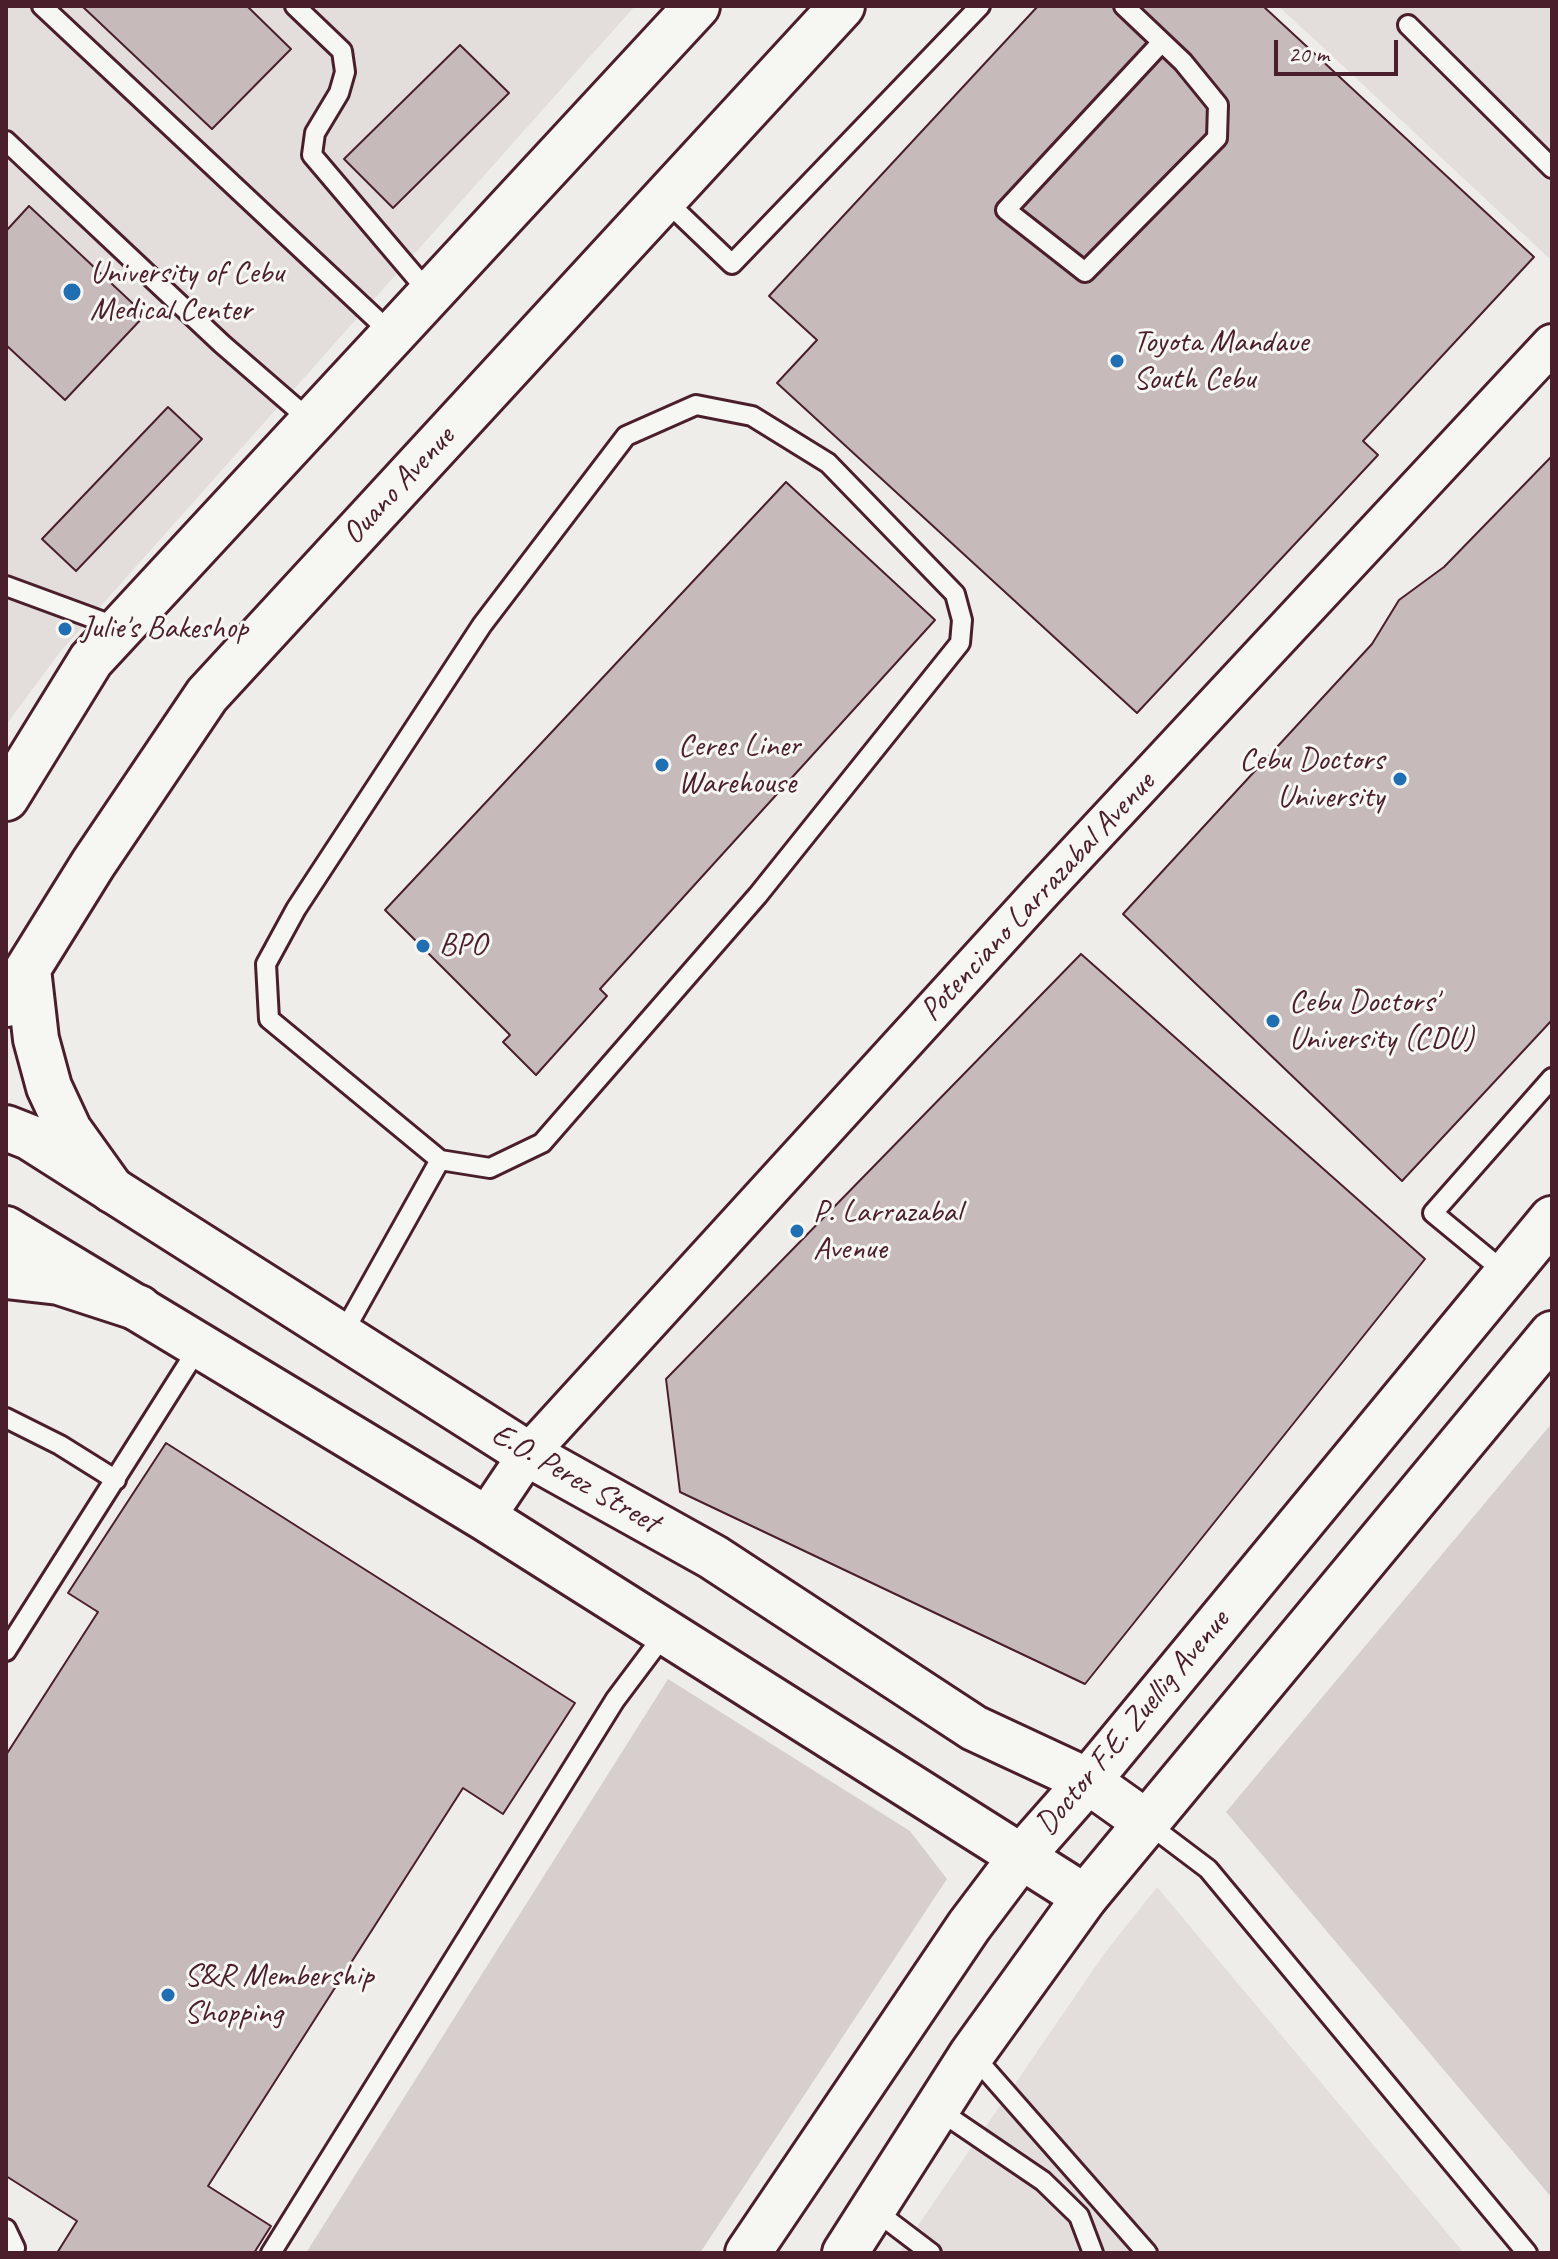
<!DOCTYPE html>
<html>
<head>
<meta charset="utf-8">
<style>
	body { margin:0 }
	#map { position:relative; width:1558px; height:2259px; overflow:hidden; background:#efedea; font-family:Caveat,sans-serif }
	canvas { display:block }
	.frame { position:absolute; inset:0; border:8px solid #4a1f2b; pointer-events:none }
	.scale { position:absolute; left:1274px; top:40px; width:124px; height:36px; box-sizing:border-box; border:4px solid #4a1f2b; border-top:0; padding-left:10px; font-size:24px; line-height:28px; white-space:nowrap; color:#4a1f2b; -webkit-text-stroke:6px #f6f6f2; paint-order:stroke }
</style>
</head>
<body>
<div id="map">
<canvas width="1558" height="2259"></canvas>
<div class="frame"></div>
<div class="scale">20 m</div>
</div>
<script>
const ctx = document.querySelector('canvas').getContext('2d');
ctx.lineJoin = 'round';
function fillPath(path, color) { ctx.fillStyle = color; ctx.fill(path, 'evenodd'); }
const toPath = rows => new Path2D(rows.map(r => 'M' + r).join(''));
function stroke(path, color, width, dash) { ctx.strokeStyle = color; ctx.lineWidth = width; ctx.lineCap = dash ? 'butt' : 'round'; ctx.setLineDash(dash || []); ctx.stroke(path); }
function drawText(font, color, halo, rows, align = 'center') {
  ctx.font = font + ' Caveat,sans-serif'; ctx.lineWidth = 6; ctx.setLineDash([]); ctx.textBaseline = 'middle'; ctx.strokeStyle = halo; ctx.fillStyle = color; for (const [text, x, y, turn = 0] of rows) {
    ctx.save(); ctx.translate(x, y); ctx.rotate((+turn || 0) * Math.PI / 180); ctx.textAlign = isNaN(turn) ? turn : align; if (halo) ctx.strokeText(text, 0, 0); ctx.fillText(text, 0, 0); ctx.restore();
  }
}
fillPath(toPath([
	[6,6,635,6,60,652,6,725],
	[1278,6,1552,6,1552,261,1327,51],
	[1157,1887,1464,2253,899,2253,1104,1954]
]), '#e3dedc');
fillPath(toPath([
	[1552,1423,1552,2198,1226,1812],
	[668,1679,910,1831,947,1879,700,2253,306,2253]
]), '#d7cfce');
const building = toPath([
	[82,6,247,6,291,49,212,129,82,6],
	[1038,6,1263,6,1534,257,1363,441,1378,455,1137,713,777,383,817,340,769,296,1038,6],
	[460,45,509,93,393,208,344,159,460,45],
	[29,206,145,315,65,400,6,345,6,231,29,206],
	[168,407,202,439,76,571,42,539,168,407],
	[1552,456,1552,1020,1402,1181,1123,914,1372,644,1399,600,1444,567,1552,456],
	[786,482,935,620,600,989,607,996,536,1075,503,1042,510,1035,385,910,786,482],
	[1081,954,1425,1259,1085,1684,680,1492,666,1379,1081,954],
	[166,1443,575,1703,503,1814,463,1788,208,2186,271,2226,254,2253,57,2253,77,2221,6,2176,6,1755,98,1612,68,1593,166,1443]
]);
fillPath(building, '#c6babb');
stroke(building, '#4a1f2b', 2);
const service = toPath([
	[42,6,392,334],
	[295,6,342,51,345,72,339,93,315,133,312,155,430,294],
	[1124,6,1183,62,1218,105,1217,138,1085,272,1006,210,1161,43],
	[1408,25,1552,168],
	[6,141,222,344,312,422],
	[664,199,732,264,980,6],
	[6,586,120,628],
	[1507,1274,1433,1213,1552,1078],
	[342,1335,440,1160,269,1019,266,964,296,909,482,625,626,436,696,405,752,416,828,463,955,594,962,620,960,643,758,895,542,1143,490,1168,440,1160],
	[6,1418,60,1445,116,1480],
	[6,1651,200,1345],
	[1147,1823,1208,1869,1527,2253],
	[972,2054,1147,2253],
	[937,2109,1043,2181,1079,2216,1093,2253],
	[873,2209,931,2253],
	[6,2229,15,2248,12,2253],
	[271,2253,615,1700,666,1632]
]);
const minor = toPath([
	[485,1518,528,1454,1041,892,1552,344]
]);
const tertiary = toPath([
	[748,2253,969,1926,1021,1857,1088,1781,1552,1219],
	[845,2253,972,2054,1085,1897,1552,1334]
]);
const secondary = toPath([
	[6,1128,29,1137,528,1454,713,1557,974,1728,1088,1781,1147,1823],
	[6,1229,485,1518,1085,1897]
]);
const trunk = toPath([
	[6,798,91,660,697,6],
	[28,969,36,1039,49,1087,69,1130,112,1190],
	[6,1004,93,864,207,695,842,6],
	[6,1276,59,1282,139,1308]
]);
stroke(service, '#4a1f2b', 24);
stroke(minor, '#4a1f2b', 44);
stroke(tertiary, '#4a1f2b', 50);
stroke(secondary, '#4a1f2b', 50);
stroke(trunk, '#4a1f2b', 50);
stroke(service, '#f6f6f2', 18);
stroke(minor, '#f6f6f2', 38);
stroke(tertiary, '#f6f6f2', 44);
stroke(secondary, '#f6f6f2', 44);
stroke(trunk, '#f6f6f2', 44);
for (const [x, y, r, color] of [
	[72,292,10,"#1f6fb2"],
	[1117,361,8,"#1f6fb2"],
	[65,629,8,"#1f6fb2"],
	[662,765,8,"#1f6fb2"],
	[1400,779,8,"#1f6fb2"],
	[423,946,8,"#1f6fb2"],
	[1273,1021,8,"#1f6fb2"],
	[797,1231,8,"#1f6fb2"],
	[168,1995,8,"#1f6fb2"]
]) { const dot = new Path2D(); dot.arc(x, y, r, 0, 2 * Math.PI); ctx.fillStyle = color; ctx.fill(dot); stroke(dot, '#f6f6f2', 3); }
drawText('32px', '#4a1f2b', '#f6f6f2', [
	["University of Cebu",90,274],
	["Medical Center",90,311],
	["Toyota Mandaue",1133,343],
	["South Cebu",1133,380],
	["Julie's Bakeshop",81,629],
	["Ceres Liner",678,747],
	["Warehouse",678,784],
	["Cebu Doctors",1384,761,"right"],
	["University",1384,798,"right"],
	["BPO",439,946],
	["Cebu Doctors'",1289,1003],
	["University (CDU)",1289,1040],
	["P. Larrazabal",813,1213],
	["Avenue",813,1250],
	["S&R Membership",184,1977],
	["Shopping",184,2014]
], 'left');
drawText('32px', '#4a1f2b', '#f6f6f2', [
	["Ouano Avenue",399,486,-47],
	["Potenciano Larrazabal Avenue",1038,897,-47],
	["E.O. Perez Street",575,1479,30],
	["Doctor F.E. Zuellig Avenue",1133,1723,-50]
]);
</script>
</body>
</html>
